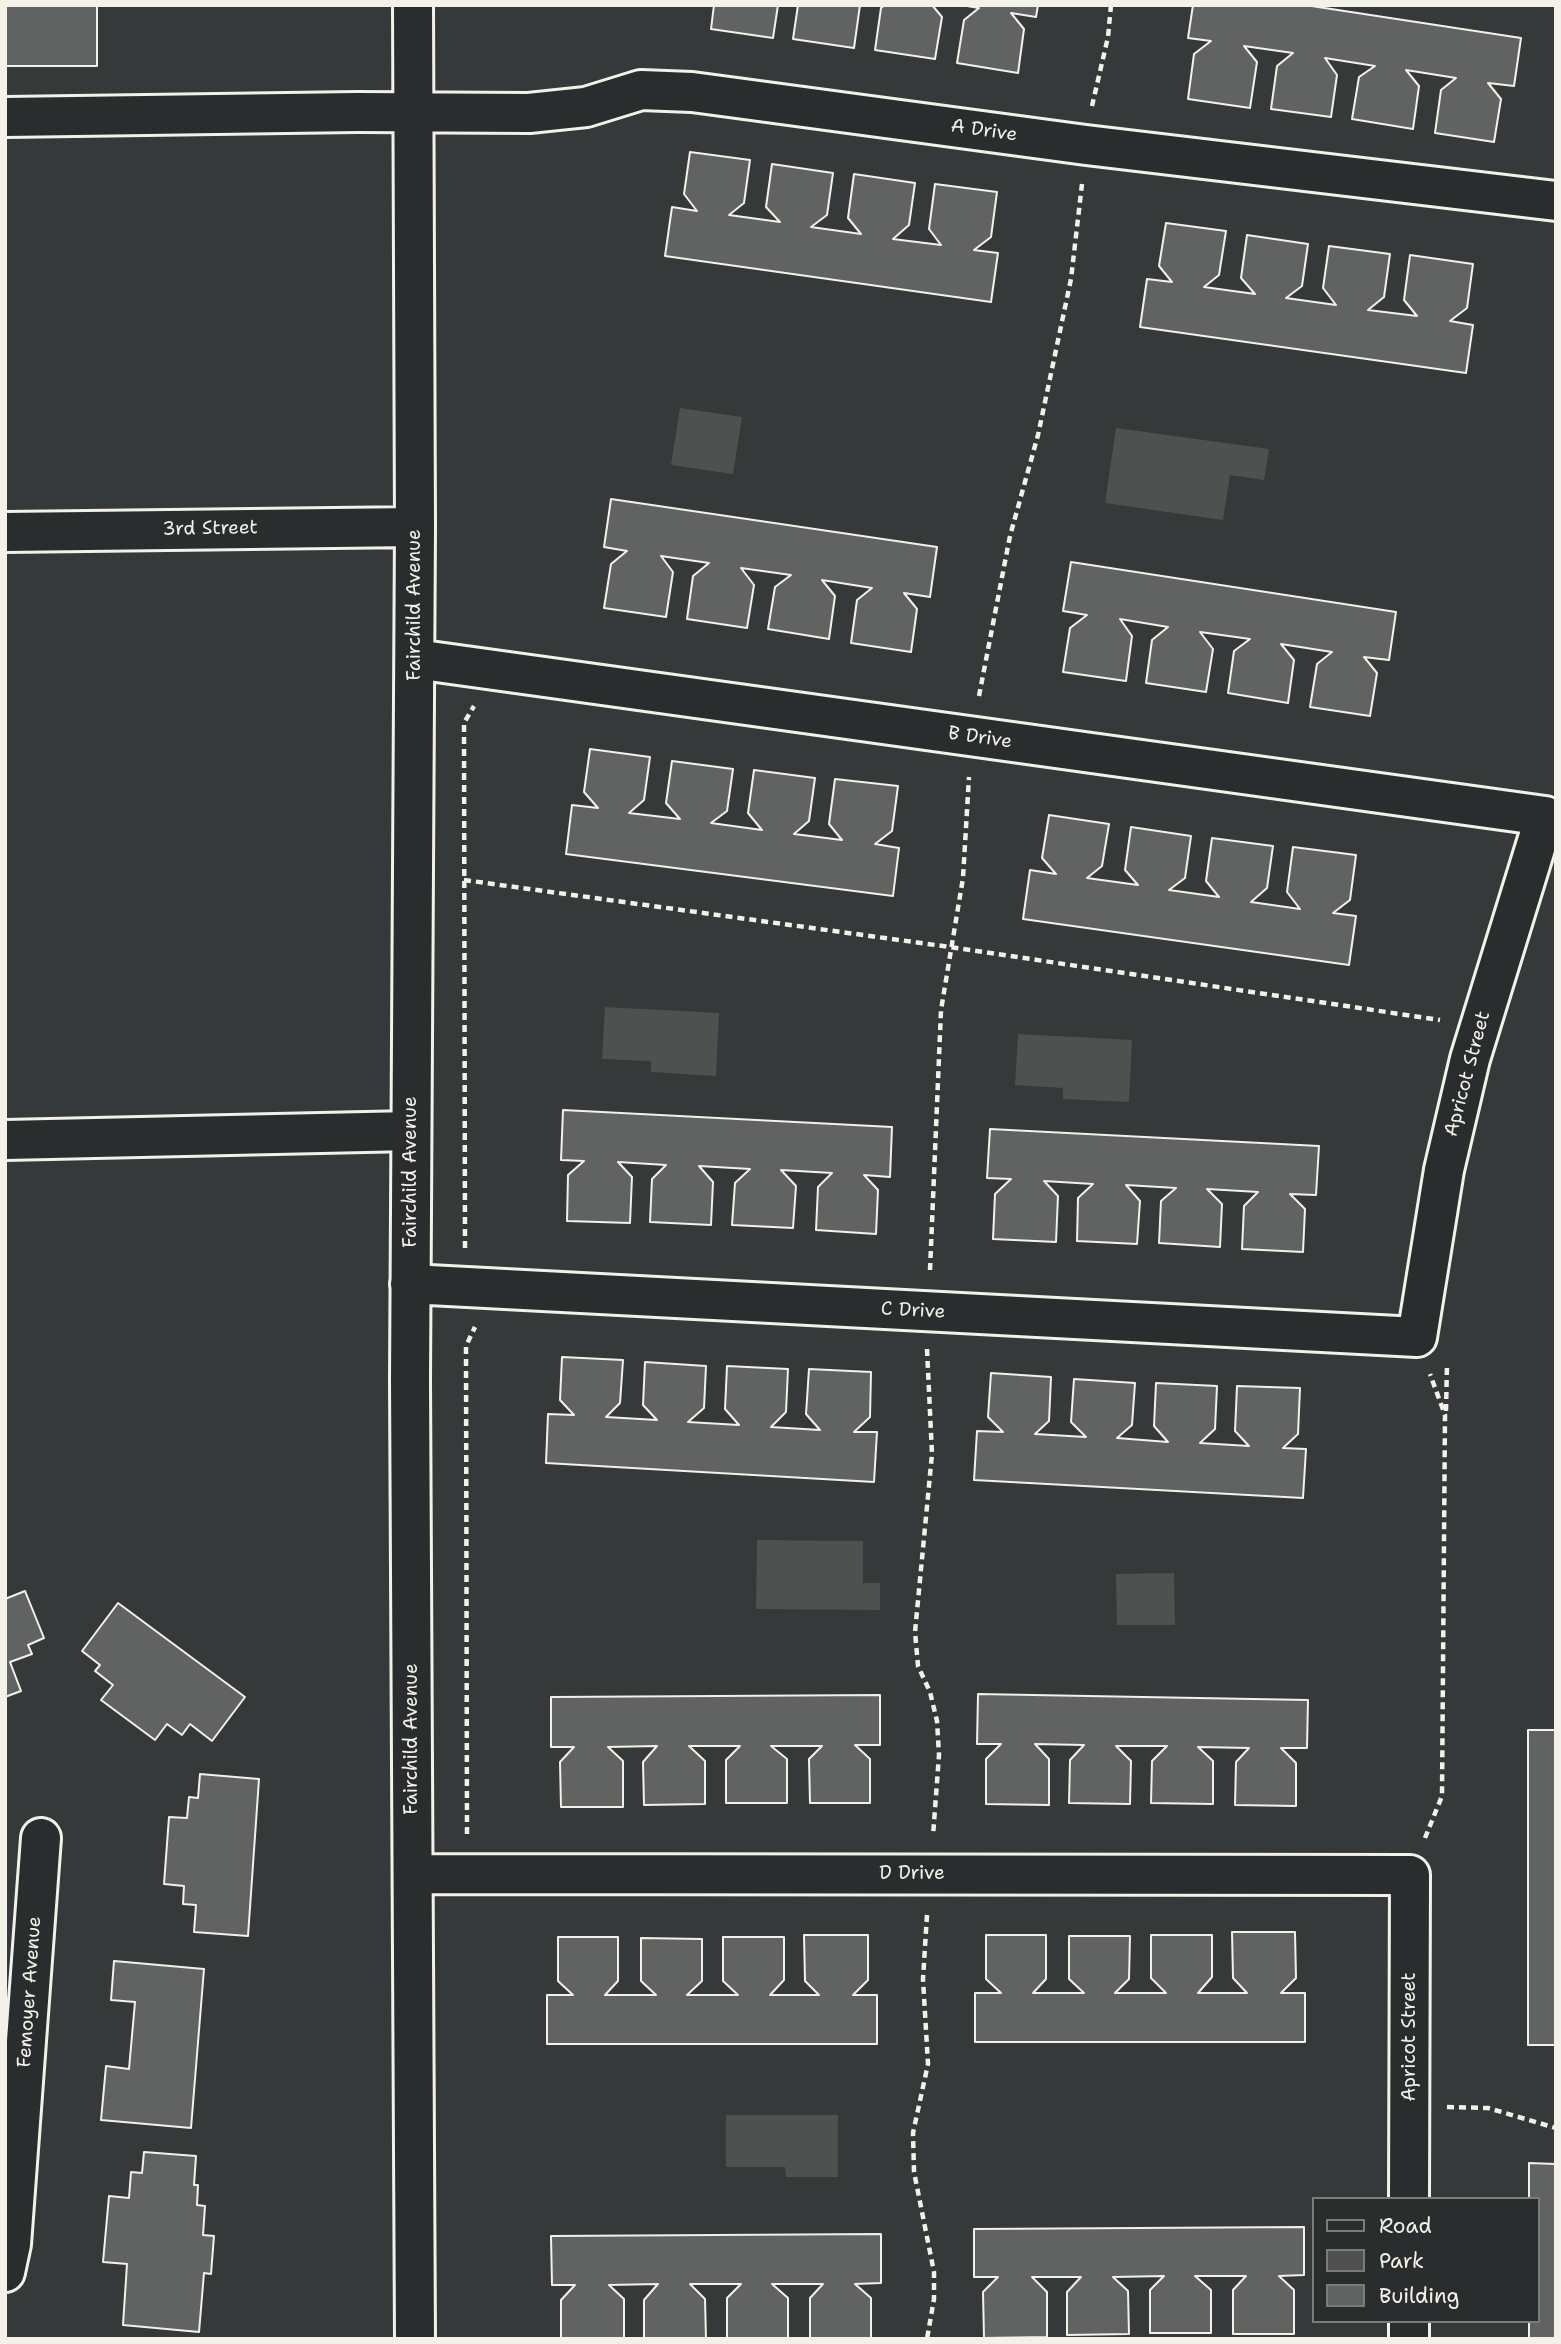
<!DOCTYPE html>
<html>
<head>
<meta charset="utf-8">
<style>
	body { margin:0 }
	#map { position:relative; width:1561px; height:2344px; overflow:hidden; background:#363939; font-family:"Shantell Sans",sans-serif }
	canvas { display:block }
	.frame { position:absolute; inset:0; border:7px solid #f4f1e8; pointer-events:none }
	.legend { position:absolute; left:1312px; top:2197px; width:228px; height:126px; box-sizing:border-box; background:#2a2d2e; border:2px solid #7b7b78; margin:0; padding:9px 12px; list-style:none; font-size:21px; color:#f4f1e8 }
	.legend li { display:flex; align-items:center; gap:14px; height:35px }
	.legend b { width:35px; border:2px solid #7b7b78 }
</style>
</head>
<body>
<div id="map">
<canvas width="1561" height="2344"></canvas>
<div class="frame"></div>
<ul class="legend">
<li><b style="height:9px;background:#2a2d2e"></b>Road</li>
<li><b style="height:19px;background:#4e514f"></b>Park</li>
<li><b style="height:19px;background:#616362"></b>Building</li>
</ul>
</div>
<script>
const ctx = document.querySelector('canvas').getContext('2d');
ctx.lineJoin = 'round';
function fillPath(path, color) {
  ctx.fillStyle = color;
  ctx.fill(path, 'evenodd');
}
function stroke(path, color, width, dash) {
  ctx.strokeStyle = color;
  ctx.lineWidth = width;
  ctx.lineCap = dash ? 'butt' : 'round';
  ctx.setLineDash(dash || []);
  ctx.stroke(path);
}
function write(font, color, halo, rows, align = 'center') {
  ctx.font = font + ' "Shantell Sans",sans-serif';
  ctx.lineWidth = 7;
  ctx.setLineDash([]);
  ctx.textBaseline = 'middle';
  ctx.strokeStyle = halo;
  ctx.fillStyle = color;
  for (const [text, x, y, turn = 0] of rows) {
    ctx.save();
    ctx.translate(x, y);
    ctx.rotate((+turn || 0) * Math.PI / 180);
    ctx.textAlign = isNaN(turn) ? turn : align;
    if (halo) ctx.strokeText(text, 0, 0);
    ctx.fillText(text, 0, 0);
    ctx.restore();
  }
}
const green = new Path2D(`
	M680 408 742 417 733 474 671 465Z
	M1116 428 1269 449 1264 480 1230 475 1223 520 1105 503Z
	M605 1007 719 1013 716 1076 651 1072V1061L602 1059Z
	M1018 1034 1132 1040 1129 1102 1063 1099V1088L1015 1085Z
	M757 1540 863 1541V1583H880V1610L756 1609Z
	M1174 1573 1175 1625H1117L1116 1574Z
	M726 2115H838V2177H786L785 2167H726Z`);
const building = new Path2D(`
	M6 5H97V66H6Z
	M714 5H778L773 38 711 29Z
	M798 5H860L854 48 793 39Z
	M885 5H932L942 17 935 59 875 50 881 8Z
	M961 5H1038L1036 17 1011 13 1024 29 1018 73 957 63 964 20 979 8Z
	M1193 5H1305L1521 38 1514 86 1488 83 1501 99 1494 142 1435 133 1441 90 1456 78 1406 70 1419 86 1413 129 1352 119 1359 77 1375 66 1325 58 1337 75 1331 117 1271 109 1277 66 1293 53 1244 46 1257 62 1250 108 1188 99 1194 54 1211 41 1188 38Z
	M690 152 750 160 744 203 729 215 780 222 766 207 772 164 833 173 827 215 811 227 861 234 848 218 854 174 915 183 909 225 893 239 941 245 929 229 935 184 997 192 991 237 974 250 998 253 991 302 665 256 672 207 697 211 684 194Z
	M1166 223 1226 231 1219 275 1204 287 1255 294 1241 278 1247 235 1308 244 1302 286 1286 298 1336 305 1323 288 1329 246 1390 254 1384 297 1368 310 1417 316 1404 300 1410 255 1473 264 1467 308 1450 321 1473 325 1466 373 1140 327 1147 279 1172 282 1159 266Z
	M611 499 937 547 930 597 904 593 917 609 911 652 851 643 857 600 872 588 822 580 835 596 829 639 768 629 775 587 791 575 741 568 754 585 747 628 687 619 693 576 709 563 661 556 673 572 666 617 604 608 611 564 627 551 604 547Z
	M1071 562 1396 612 1389 660 1364 657 1377 673 1370 716 1310 707 1317 664 1332 652 1281 644 1294 660 1288 703 1228 693 1234 651 1250 639 1200 632 1213 649 1206 692 1146 683 1152 640 1168 627 1120 619 1132 636 1126 681 1063 672 1070 628 1087 615 1063 611Z
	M590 749 650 757 644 800 629 813 680 819 666 803 672 761 733 769 727 811 711 823 762 830 748 813 754 770 815 778 809 821 794 834 842 840 829 824 835 779 898 786 892 831 875 844 899 848 893 896 566 854 572 805 598 808 584 792Z
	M1049 815 1109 824 1102 866 1087 878 1138 885 1125 870 1131 827 1191 836 1185 878 1169 890 1219 897 1206 881 1212 838 1273 846 1267 888 1251 902 1300 909 1287 892 1293 847 1356 855 1350 900 1333 913 1356 916 1349 965 1023 919 1030 870 1056 874 1042 858Z
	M563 1110 892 1127 890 1177 864 1175 878 1190 876 1234 816 1230 818 1187 832 1173 781 1170 796 1186 793 1228 732 1225 735 1183 750 1169 699 1166 713 1182 711 1225 650 1222 652 1179 666 1165 618 1162 632 1177 630 1223 567 1221 568 1175 584 1161 561 1160Z
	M990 1129 1319 1146 1316 1195 1290 1194 1305 1209 1303 1252 1242 1249 1244 1206 1258 1192 1207 1189 1222 1204 1220 1247 1159 1243 1161 1201 1176 1188 1126 1185 1140 1201 1137 1244 1077 1241 1078 1198 1093 1184 1044 1181 1058 1196 1056 1242 993 1239 995 1194 1011 1179 987 1178Z
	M562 1357 623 1360 620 1403 606 1417 657 1420 643 1405 645 1362 706 1366 704 1408 688 1422 739 1425 725 1409 727 1366 788 1369 786 1412 771 1427 820 1430 806 1414 809 1369 871 1372 870 1417 854 1432H877L874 1482 546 1463 548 1414 574 1415 560 1400Z
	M991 1373 1051 1377 1049 1421 1035 1434 1086 1437 1071 1422 1074 1379 1135 1383 1132 1425 1117 1438 1168 1442 1154 1426 1156 1383 1217 1386 1215 1429 1200 1443 1249 1446 1235 1431 1237 1386 1300 1388 1298 1434 1283 1448 1306 1449 1303 1498 974 1480 977 1431 1003 1432 988 1417Z
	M25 1591 44 1638 28 1645 32 1654 10 1662 21 1691 5 1697V1599Z
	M118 1603 245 1697 212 1741 190 1724 182 1735 167 1724 155 1740 101 1700 113 1685 95 1671 100 1665 82 1651Z
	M978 1694 1308 1700 1307 1748H1281L1296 1763V1806L1235 1805 1236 1762 1249 1748 1198 1747 1213 1761V1804L1151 1803 1152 1761 1167 1746H1116L1131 1761 1130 1804 1069 1803 1070 1760 1084 1745 1035 1744 1049 1759V1805L986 1804V1759L1001 1744H977Z
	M880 1695V1745H855L870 1759V1803H810L809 1759 822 1746H771L787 1759V1803H726V1760L740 1746H689L705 1761V1804L644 1805 643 1762 657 1746 608 1747 623 1761V1807H561L560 1762 574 1747H551V1697Z
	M1528 1730H1556V2045H1528Z
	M200 1774 259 1779 248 1936 194 1932 196 1905 183 1904 184 1886 164 1884 169 1817 187 1818 189 1797 198 1798Z
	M1232 1932H1295L1296 1978 1281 1993H1305V2042H975V1993H1001L986 1979V1935H1046V1979L1033 1993H1084L1069 1979V1936H1130L1129 1979 1115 1993H1166L1151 1978V1935H1212V1977L1198 1993H1247L1233 1978Z
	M804 1935H868V1980L853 1995H877V2044H547V1995H573L558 1981V1937H618V1981L605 1995H656L641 1981V1938L702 1939V1981L687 1995H738L723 1981V1937H784V1980L770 1995H819L805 1981Z
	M114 1961 204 1969 191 2128 101 2120 106 2066 129 2069 135 2002 111 2000Z
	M144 2152 196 2156 194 2185H198L197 2205 205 2206 203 2235 214 2236 211 2274 204 2273 199 2332 123 2325 127 2264 103 2262 109 2196 129 2198 131 2172 142 2173Z
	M1529 2163 1556 2164V2339H1529V2321H1538V2199H1529Z
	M1304 2227V2275L1279 2276 1294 2290V2334H1233V2290L1246 2276H1195L1211 2290V2333H1150V2290L1164 2276 1113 2277 1128 2291 1129 2334 1067 2335V2292L1081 2277H1032L1047 2292V2337L984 2338 983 2292 998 2277H974V2229Z
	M881 2234V2283L855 2284 871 2298V2339H810V2298L823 2284H772L788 2298V2339H727V2298L741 2284H690L705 2299 706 2339H644V2300L658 2284 609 2285 624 2299V2339H561V2300L575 2285H552L551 2236Z`);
const path = new Path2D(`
	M1092 106 1108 37 1111 5
	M979 696 1010 536 1038 435 1071 279 1082 184
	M464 880 950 947 1440 1020
	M465 1248 464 723 474 706
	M930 1270 941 1010 963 878 969 777
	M927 1349 932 1454 915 1632 918 1666 930 1692 937 1721 939 1755 933 1836
	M1446 1411 1447 1364
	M467 1834 466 1346 475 1327
	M1425 1838 1442 1796 1445 1415 1430 1374
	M927 1915 923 1979 928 2064 913 2133 914 2172 934 2272V2299L927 2339
	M1447 2107 1488 2108 1556 2128`);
const minor = new Path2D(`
	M413 5 415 527 410 1380 415 2339
	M5 117 357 112 529 113 586 107 641 90 692 92 1086 145 1556 201
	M5 532 415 527
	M5 1140 411 1131
	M410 1284 1417 1337 1444 1170 1470 1059 1545 816 415 659
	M413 1874 1410 1875 1409 2199
	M5 2272 11 2244 41 1838
	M1409 2339V2321`);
const streetNames = [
	["A Drive",984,131,8],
	["3rd Street",210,529,-1],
	["Fairchild Avenue",415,605,-90],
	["B Drive",980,738,8],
	["Apricot Street",1468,1074,-75],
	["Fairchild Avenue",411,1172,-90],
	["C Drive",913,1311,3],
	["Fairchild Avenue",412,1739,-90],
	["D Drive",912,1874],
	["Femoyer Avenue",30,1992,-86],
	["Apricot Street",1410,2037,-90]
];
fillPath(green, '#4e514f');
fillPath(building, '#616362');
stroke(building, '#f4f1e8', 2);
stroke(minor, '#f4f1e8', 44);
stroke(path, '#f4f1e8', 4.5, [7, 5]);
stroke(minor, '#2a2d2e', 38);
write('19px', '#f4f1e8', '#2a2d2e', streetNames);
</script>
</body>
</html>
